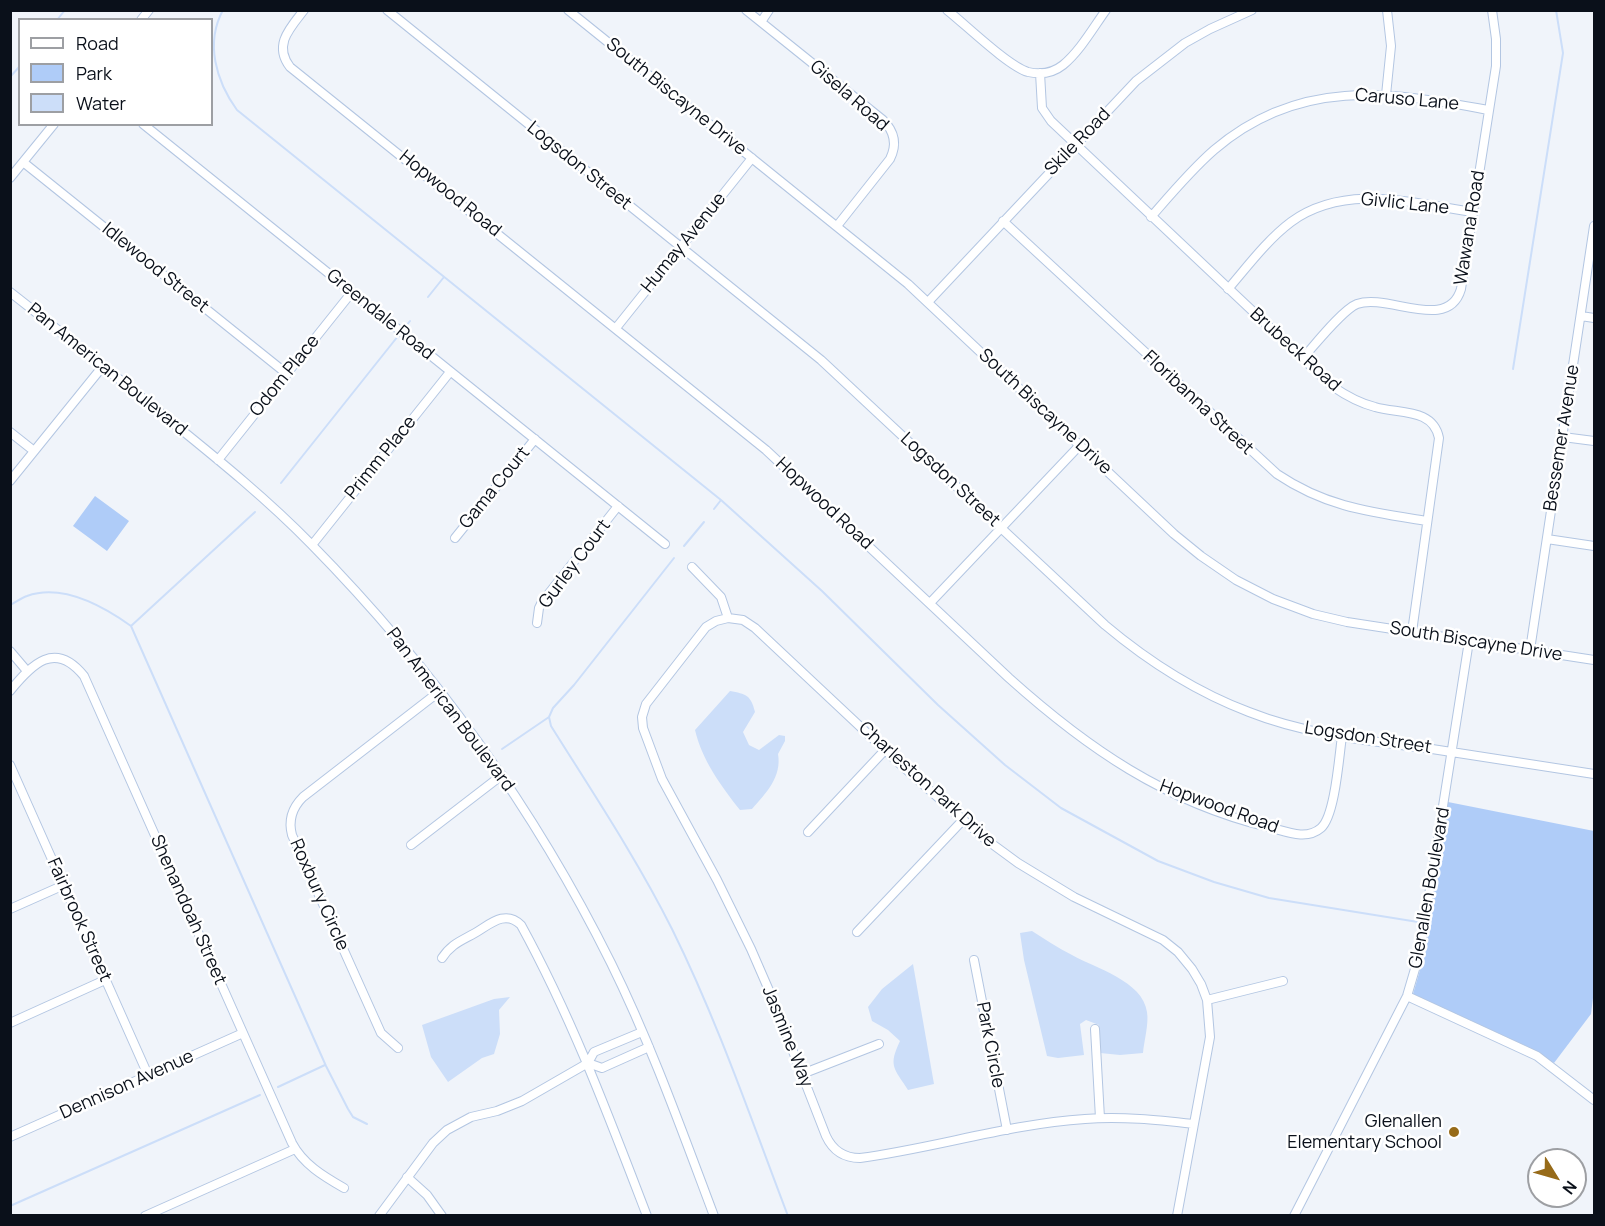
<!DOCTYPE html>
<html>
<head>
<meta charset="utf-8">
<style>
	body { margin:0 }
	#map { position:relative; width:1605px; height:1226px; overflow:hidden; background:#f0f4fa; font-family:Manrope,sans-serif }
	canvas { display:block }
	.frame { position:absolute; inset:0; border:12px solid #0a101a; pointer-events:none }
	.legend { position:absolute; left:18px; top:18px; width:195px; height:108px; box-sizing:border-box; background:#fff; border:2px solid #9d9fa3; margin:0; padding:8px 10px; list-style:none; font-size:18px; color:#0a101a }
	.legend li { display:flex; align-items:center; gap:12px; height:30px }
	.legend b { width:30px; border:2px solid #9d9fa3 }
	.north { position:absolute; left:1527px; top:1148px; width:60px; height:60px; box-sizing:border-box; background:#fff; border:2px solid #9d9fa3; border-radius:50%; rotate:127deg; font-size:16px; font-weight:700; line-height:24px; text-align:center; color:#0a101a }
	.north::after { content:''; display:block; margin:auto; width:21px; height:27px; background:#976b19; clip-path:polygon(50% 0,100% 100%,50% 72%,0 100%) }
</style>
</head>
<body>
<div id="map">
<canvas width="1605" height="1226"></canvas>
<div class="frame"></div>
<ul class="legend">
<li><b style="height:8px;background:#fff"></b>Road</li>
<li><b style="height:16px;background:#afccf8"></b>Park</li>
<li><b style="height:16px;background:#ccdef9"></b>Water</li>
</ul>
<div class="north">N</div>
</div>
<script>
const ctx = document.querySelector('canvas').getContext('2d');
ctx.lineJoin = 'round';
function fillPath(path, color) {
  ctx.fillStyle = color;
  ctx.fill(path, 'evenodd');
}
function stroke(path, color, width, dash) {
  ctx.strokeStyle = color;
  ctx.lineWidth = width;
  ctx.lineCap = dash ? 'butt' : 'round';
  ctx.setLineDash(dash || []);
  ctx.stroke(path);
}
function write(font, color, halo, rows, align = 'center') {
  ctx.font = font + ' Manrope,sans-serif';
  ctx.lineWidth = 5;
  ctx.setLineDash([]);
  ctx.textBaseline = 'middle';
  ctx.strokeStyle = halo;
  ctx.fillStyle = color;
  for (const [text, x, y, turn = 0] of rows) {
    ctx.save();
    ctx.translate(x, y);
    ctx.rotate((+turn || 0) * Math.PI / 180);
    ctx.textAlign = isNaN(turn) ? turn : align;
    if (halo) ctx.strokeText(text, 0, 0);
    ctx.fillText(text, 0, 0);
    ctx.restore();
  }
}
const green = new Path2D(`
	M95 496 129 521 107 551 73 526Z
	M1448 802 1594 831V990L1591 1014 1554 1063 1528 1047 1413 994 1425 953Z`);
const water = new Path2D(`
	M730 691C746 694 751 695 755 712L743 732 749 745 759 750 779 735 785 736V741L778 754C782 777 766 793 752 809L740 810C721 786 702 760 695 730Z
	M1032 931C1045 939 1058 948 1072 955 1095 968 1143 981 1147 1012 1149 1024 1144 1041 1143 1053L1120 1055 1100 1053 1099 1025 1086 1020 1080 1024 1084 1055 1058 1058 1047 1056 1024 960 1020 933Z
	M913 964 934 1084 908 1090C894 1068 888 1066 900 1041L888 1030 872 1021 868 1007 882 989Z
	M510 997 499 1010 500 1034 494 1054 482 1058 448 1082 431 1057 422 1025 494 999Z`);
const stream = new Path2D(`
	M223 10C205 43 216 81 237 110L721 500 822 591 938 705 1005 765 1061 808 1158 861 1214 882 1269 898 1418 922
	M57 20 65 10
	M10 77 20 66
	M428 297 444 277
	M1513 369 1563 53 1556 10
	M281 483 410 321
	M714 509 721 500
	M684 546 704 522
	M674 558 574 685 553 708 549 717 551 726C593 793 637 859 672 929 718 1022 751 1119 788 1216
	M10 605C16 602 21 598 27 596 63 583 103 606 131 626L326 1066 348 1109 353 1117 367 1124
	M131 626 255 512
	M502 749 549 717
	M278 1087 325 1065
	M10 1206 260 1095`);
const minor = new Path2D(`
	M304 10C290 28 273 45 290 67L766 450 1009 678C1087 748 1165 802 1268 827 1285 831 1306 841 1321 828 1335 816 1339 757 1342 736
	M387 10 821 360 1105 625C1149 662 1196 692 1249 712 1307 735 1371 741 1432 749 1486 757 1540 766 1594 774
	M568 10 908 284 1174 534 1201 556 1236 580 1273 599 1313 614 1347 622 1594 660
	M746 10 883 120C895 132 897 145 890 159L837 226
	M947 10C966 25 1008 66 1028 72 1041 75 1053 73 1063 65 1080 51 1093 28 1106 10
	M141 20 149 10
	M761 22 769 10
	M1040 73 1042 108 1051 121 1332 386C1345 395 1359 403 1375 407 1399 414 1433 408 1439 438L1412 632
	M1386 95 1391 46 1387 10
	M143 124 665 544
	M23 162 287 374
	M10 178 54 124
	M1151 217C1171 194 1191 170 1214 150 1298 78 1388 91 1488 110
	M1003 221 1277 474C1326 507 1370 512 1427 521
	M1228 289C1247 267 1267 240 1291 222 1345 183 1412 203 1473 212
	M10 292C65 335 119 379 173 423 220 461 268 500 311 544 432 667 534 808 611 963 651 1044 682 1131 714 1216
	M928 302 1136 81 1185 43 1210 29 1252 10
	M1581 316 1594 318
	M616 328 752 158
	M1302 359C1314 346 1342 310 1357 304 1388 293 1448 333 1461 289L1496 66V39L1492 10
	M10 432 34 451
	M1563 437 1594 441
	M218 460 352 292
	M10 481 103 366
	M455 538 535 439
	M1547 539 1594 546
	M312 545 450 372
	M692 567 721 597 728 618 743 620 755 628 900 764 984 838 1018 863 1074 897 1163 940 1178 952 1192 969 1201 984 1207 1000 1210 1037 1177 1216
	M930 603 1080 445
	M728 618 716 621 706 627 646 704 642 717 643 728 662 779 717 880 751 949 771 995 826 1136C833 1151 844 1158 860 1158 935 1148 1009 1124 1085 1119 1121 1116 1158 1120 1194 1124
	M537 623 539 608 542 602 618 506
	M1530 650 1594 226
	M10 651 27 671
	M10 691C32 664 55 640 84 676L292 1143C303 1164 323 1176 344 1188
	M10 765 148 1075
	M808 832 885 750
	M411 845 502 775
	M10 909 64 885
	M857 932 962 821
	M442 958C451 944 461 941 475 933 489 925 505 909 521 925 572 1018 609 1117 647 1216
	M974 960 1007 1130
	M1407 996 1537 1056 1594 1100
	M1207 1000 1283 981
	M10 1023 105 980
	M1095 1029 1100 1118
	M398 1048 381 1033 292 835C288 820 292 808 303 797L440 691
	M588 1063 602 1068 649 1047
	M802 1074 879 1044
	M10 1137 243 1033
	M407 1177 427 1195 442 1216
	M145 1216 295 1149
	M379 1216 433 1143 447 1130 471 1117 497 1111 522 1101 588 1063 594 1052 642 1032
	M1294 1216 1407 996 1420 952 1469 641`);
const markers = [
	[1454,1132,6,"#976b19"]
];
const streetNames = [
	["Gisela Road",849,96,41],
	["South Biscayne Drive",676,97,39],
	["Caruso Lane",1407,100,5],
	["Skile Road",1078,142,-46],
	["Logsdon Street",579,166,39],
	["Hopwood Road",450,194,39],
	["Givlic Lane",1405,204,6],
	["Wawana Road",1470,228,-81],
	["Humay Avenue",684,243,-51],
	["Idlewood Street",155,268,39],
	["Greendale Road",380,315,39],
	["Brubeck Road",1295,350,42],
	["Pan American Boulevard",107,370,39],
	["Odom Place",285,376,-51],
	["Floribanna Street",1198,403,43],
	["South Biscayne Drive",1045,412,43],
	["Bessemer Avenue",1562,438,-81],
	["Primm Place",381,458,-51],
	["Logsdon Street",950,480,43],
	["Gama Court",495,488,-51],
	["Hopwood Road",824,504,43],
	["Gurley Court",575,564,-53],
	["South Biscayne Drive",1476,642,9],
	["Pan American Boulevard",450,710,53],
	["Logsdon Street",1368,738,9],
	["Charleston Park Drive",927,785,42],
	["Hopwood Road",1219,807,20],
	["Glenallen Boulevard",1430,888,-80],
	["Roxbury Circle",319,895,66],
	["Shenandoah Street",188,910,66],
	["Fairbrook Street",79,920,66],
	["Jasmine Way",787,1037,68],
	["Park Circle",990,1045,79],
	["Dennison Avenue",127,1085,-24]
];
const poiNames = [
	["Glenallen",1442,1122],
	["Elementary School",1442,1143]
];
fillPath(green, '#afccf8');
fillPath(water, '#ccdef9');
stroke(stream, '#ccdef9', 2);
stroke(minor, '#b3c6e2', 10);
stroke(minor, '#fff', 8);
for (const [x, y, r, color] of markers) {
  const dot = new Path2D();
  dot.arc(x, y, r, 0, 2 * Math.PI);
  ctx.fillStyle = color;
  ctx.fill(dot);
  stroke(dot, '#fff', 2);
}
write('18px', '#0a101a', '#fff', streetNames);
write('18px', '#0a101a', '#fff', poiNames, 'right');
</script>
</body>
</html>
